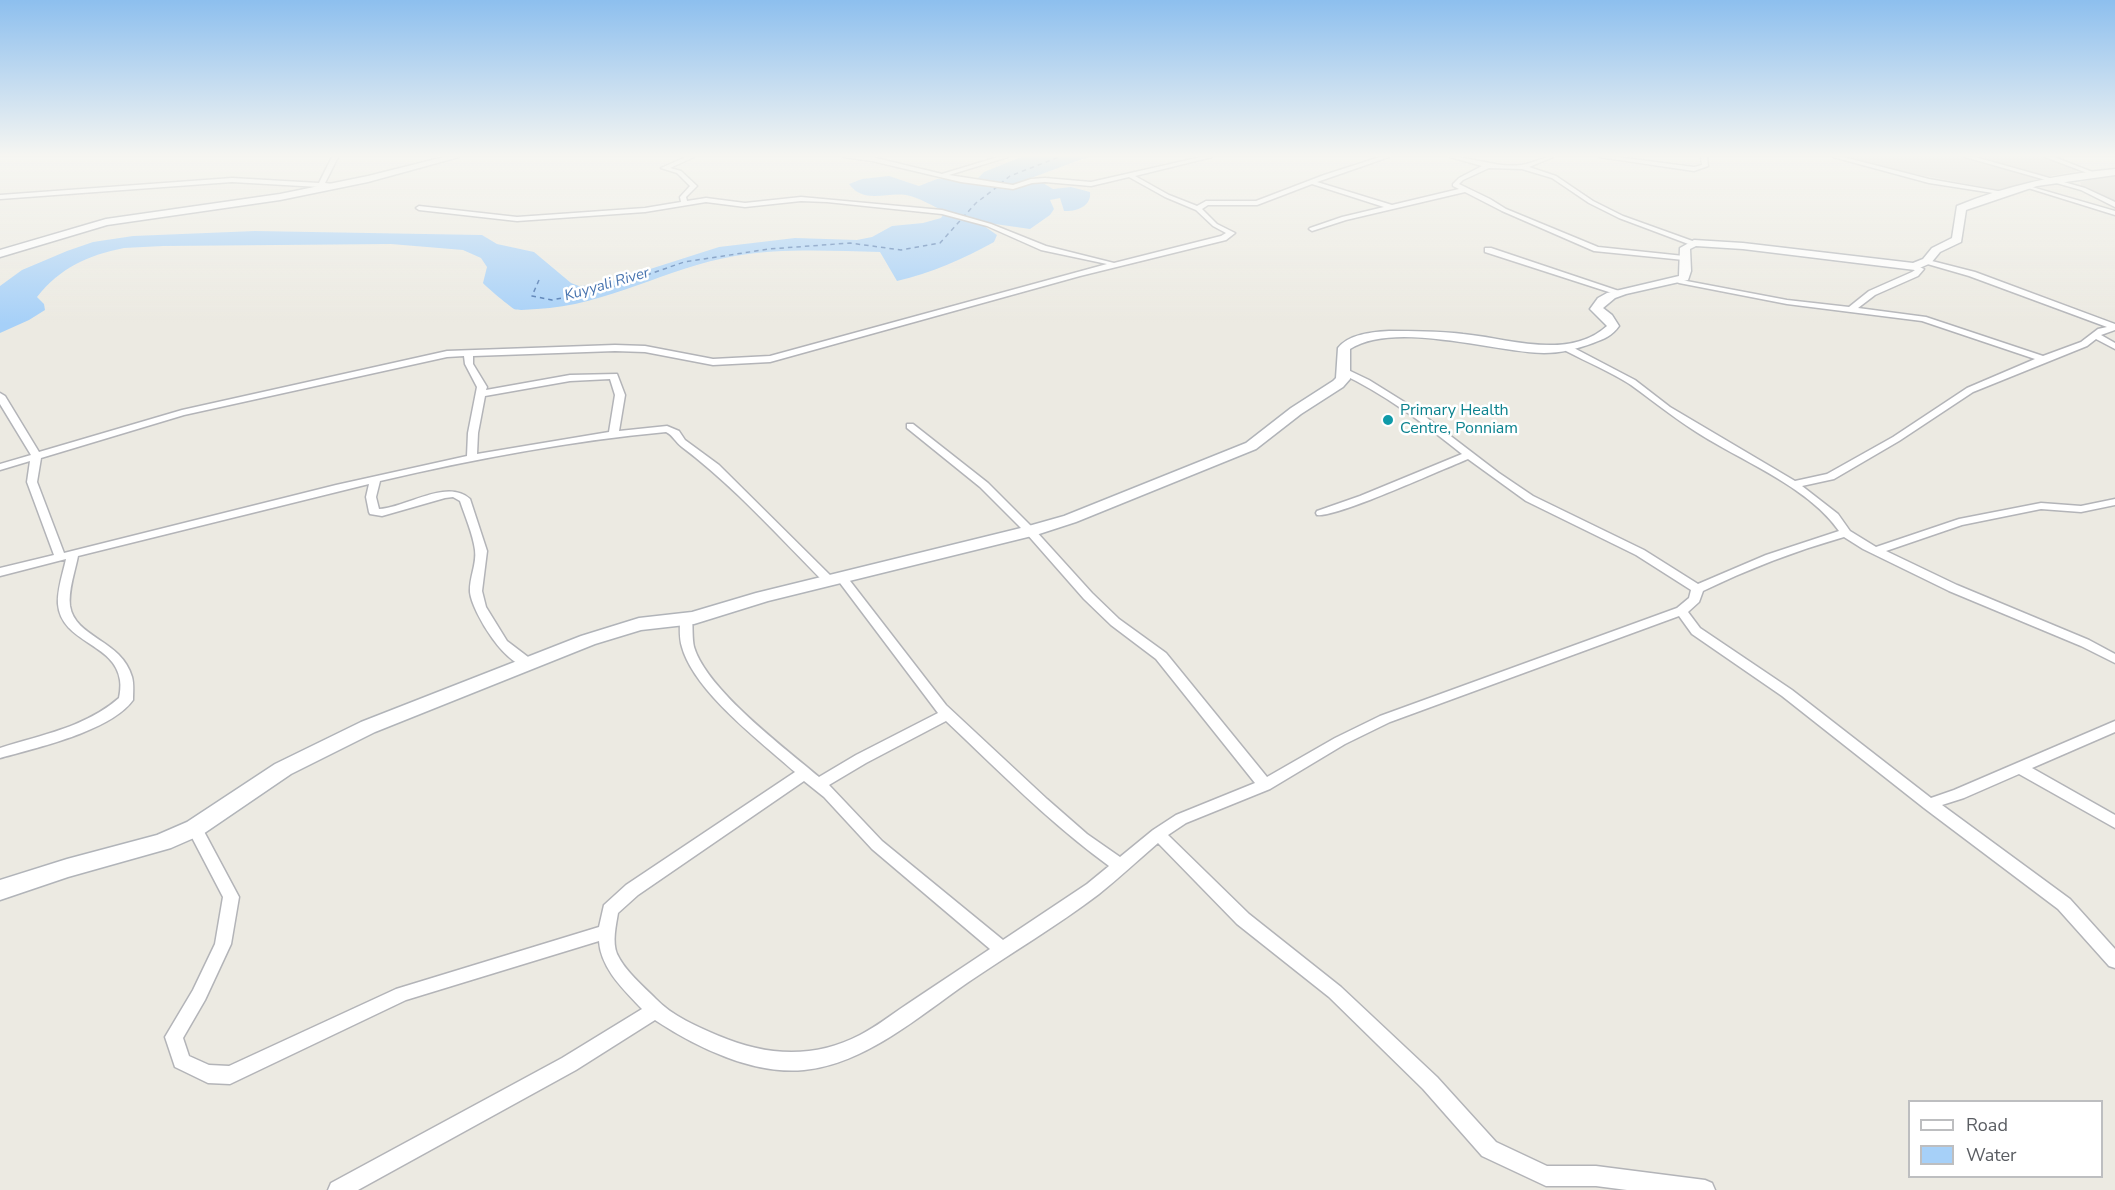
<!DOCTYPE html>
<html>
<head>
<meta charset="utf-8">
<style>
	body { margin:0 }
	#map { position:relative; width:2115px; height:1190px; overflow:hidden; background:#eceae2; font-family:"Nunito Sans",sans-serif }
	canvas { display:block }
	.legend { position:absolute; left:1908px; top:1100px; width:195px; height:78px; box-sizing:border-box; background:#fff; border:2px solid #bdbec0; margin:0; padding:8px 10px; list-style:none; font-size:18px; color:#5a5d62 }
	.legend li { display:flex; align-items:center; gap:12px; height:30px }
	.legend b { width:30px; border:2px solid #bdbec0 }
</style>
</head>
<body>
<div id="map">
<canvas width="2115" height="1190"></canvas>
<ul class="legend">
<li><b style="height:8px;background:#fff"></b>Road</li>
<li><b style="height:16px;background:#a6d0f8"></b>Water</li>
</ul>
</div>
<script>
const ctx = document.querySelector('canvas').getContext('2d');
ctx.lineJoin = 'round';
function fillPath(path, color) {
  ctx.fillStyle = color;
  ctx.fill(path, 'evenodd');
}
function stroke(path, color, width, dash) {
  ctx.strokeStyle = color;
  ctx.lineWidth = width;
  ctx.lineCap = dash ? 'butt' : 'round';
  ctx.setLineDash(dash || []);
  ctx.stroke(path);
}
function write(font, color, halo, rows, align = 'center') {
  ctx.font = font + ' "Nunito Sans",sans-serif';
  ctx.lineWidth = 5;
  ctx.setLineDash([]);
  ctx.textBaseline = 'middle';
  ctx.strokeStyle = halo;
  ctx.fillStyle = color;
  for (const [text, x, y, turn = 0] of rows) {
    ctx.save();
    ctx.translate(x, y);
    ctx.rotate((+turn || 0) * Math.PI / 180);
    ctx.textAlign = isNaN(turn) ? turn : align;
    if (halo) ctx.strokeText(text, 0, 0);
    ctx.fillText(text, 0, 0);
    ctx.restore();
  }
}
const industrial = new Path2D(`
	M1840 157H2043L2079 171 2045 177 1999 190 1888 169Z
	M2115 175V209L2076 188 2081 185 2080 182Z`);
const water = new Path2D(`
	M1021 157H1088L1012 185 975 181 984 172Z
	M889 176 919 186 937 179H950L1014 188 1032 183H1043L1053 189 1071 187 1090 192C1092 206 1076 212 1064 211L1060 198 1050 200 1054 209 1050 215 1030 229 988 223 984 226 997 235 994 242C963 259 931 273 897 281L880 252C832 251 783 248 735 256 668 267 606 306 537 309 530 309 520 311 514 309 512 308 486 287 483 283L487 267 481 258 463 250 391 244 163 246 124 248C88 255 60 268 37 297L44 304 45 310 29 320 0 333V286L22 270 67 251 93 242 133 236 255 231 482 235 497 244 534 252 571 283 579 286 600 285 719 247 795 238 857 240 872 237 892 226 923 223 941 218 945 212C933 206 920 198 906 195 886 192 863 204 849 184L862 179Z`);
const ferry = new Path2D(`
	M1000 184 1010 176 1059 157
	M539 280 532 296 552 300 607 289 684 262 769 249 850 243 901 250 940 243 976 203 997 187`);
const street = new Path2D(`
	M332 157H338L325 183 339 185 340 186 337 188 232 182 0 199V195L232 178 319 183Z
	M686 157H694L670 168 681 171 697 186 686 197 687 201 706 198 745 203 801 197 942 210 991 224 1046 246 1114 263 1221 236 1226 233 1213 226 1196 210 1165 197 1129 177 1091 186 1045 182 1032 183 1013 189 961 182 872 161 843 157H872L942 174 998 157H1008L949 175 1013 185 1031 179 1045 178 1091 182 1201 157H1212L1135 176 1169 195 1197 206 1206 201H1256L1324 175 1380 157H1389L1317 182 1392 205 1459 189 1453 186V184L1459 178 1482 166 1450 157C1474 157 1496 168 1521 165 1532 164 1541 157 1553 157L1529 167 1556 176 1593 201 1623 216 1698 243 1691 245 1619 218 1589 203 1552 178 1522 169 1489 168 1463 180 1459 184 1490 199 1506 209 1598 247 1684 256 1688 258 1684 260 1594 251 1502 211 1465 192 1346 220 1312 231 1309 229 1310 228 1342 217 1384 207 1312 184 1257 205H1208L1202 209 1217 224 1235 233 1226 240 1080 276 770 362 713 365 645 352 615 351 473 356V364L487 387 486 390 570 375 617 374 625 395 619 431 667 426 679 431 685 440 719 465 836 581 834 584H826C779 537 735 487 682 447 675 442 674 436 666 432 569 441 474 459 380 481L376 497 379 509C406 508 447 478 470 499L487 551 482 591 486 607 507 641 532 660 533 663 532 666C508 672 472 612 470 592 469 578 477 564 475 550 473 534 465 516 460 501L453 497 445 498 382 516 370 514 369 512 366 497 369 484 78 556C75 572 68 590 70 606 75 638 122 640 132 677 134 684 133 693 133 700 111 731 36 748 0 758V748C41 735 86 727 119 698 120 693 121 686 120 680 115 643 61 643 58 604 57 590 63 573 66 559L0 576V568L54 555 27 482 30 461 0 470V464L31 455 0 404V393L5 396 39 452 182 410 447 351 615 345 645 346 713 359 770 356 1107 264 1041 250 987 226 942 214 827 202 801 201 745 207 706 202 645 212 517 221 419 210 416 208 419 206 517 217 645 208 681 202 680 197 690 186 677 173 661 168ZM464 356 465 364 477 387 468 433 467 456 336 485 64 553 37 482 41 458 184 415 447 357ZM610 379 615 395 609 432 477 454 478 433 485 396 570 381Z
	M1599 157H1617L1694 167 1702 165 1701 157H1707L1708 166 1694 171Z
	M1833 157H1843L1929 179 2009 193 2006 195 1929 183Z
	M1965 157H1975L2085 188 2115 202V207L2081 190Z
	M2045 157H2054L2095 173 2090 174Z
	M2025 185 2115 211V215L2025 187Z
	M1485 248H1491L1622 292 1615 294 1485 252Z
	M1924 259 1975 272 2115 324V330L2101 335 2115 343V349L2096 339 2087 346 1973 392 1899 441 1834 479 1802 486 1838 514 1850 531 1876 547 1959 519 2041 503 2081 506 2115 499V505L2081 512 2041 509 1962 525 1886 551 1957 585 2089 640 2115 654V663L2081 646 1949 591 1863 549 1844 537C1795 551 1748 569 1703 591L1699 602 1688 612 1700 628 1792 690 1931 798 1954 790 2115 721V732L2032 768 2115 815V828L2019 774 1964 798 1942 805 2070 899 2115 949V968L2109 966 2058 909 1924 808 1782 696 1692 634 1679 616 1390 722 1345 744 1270 789 1186 823 1168 835 1249 914 1341 987 1437 1077 1496 1142 1547 1166H1596L1705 1180 1712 1183 1715 1190H1627L1596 1186H1546L1482 1156 1423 1089 1329 997 1237 924 1158 843C1138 860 1119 878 1099 894 1057 926 1011 953 967 983 918 1017 865 1064 804 1070 753 1075 696 1047 655 1020L576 1070 358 1190H328L331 1183 562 1058 642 1009C624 990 601 969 599 941L406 1000 230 1084 208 1083 175 1067 165 1037 193 990 215 944 223 897 187 828 190 824 195 822 200 824 239 897 231 944 205 1000 183 1038 189 1056 209 1065 229 1066 396 989 599 927 604 905 626 885 795 772C761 742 694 691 682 647 679 638 680 628 680 619L682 616H690L692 619C693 628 692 638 694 647 707 690 785 748 819 777L856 755 938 713 837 579 843 575 847 577 946 705 1047 799 1087 834 1120 857 1153 830 1176 815 1255 783 1156 659 1111 625 1084 599 1026 533 980 487 907 428V424H913L988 483 1034 529 1092 593 1119 619 1166 653 1267 777 1335 738 1380 716 1677 608 1689 598 1691 590 1636 555 1526 501 1468 459C1443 469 1336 518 1317 515L1316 513 1317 511 1360 496 1462 454C1423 423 1385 394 1340 373V369H1346L1369 380 1414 408 1499 473 1533 496 1644 550 1698 584 1766 555 1839 531C1810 489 1749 464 1706 438 1679 422 1656 403 1631 385 1611 372 1587 362 1566 351V347H1572L1635 380 1670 407 1795 481 1827 474 1893 437 1967 388 2035 359 1922 321 1787 304 1679 283 1675 281 1676 279 1787 300 1849 307 1869 291 1912 272 1915 270 1911 267 1915 265 1924 269 1918 276 1875 295 1858 308 1926 317 2043 356 2081 342 2098 329 2107 327 1969 276 1924 263ZM946 721C999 771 1050 823 1109 866L1087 884 1003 940 882 841 829 785 866 763ZM804 781 824 797 872 849 990 949C962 968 934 986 906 1005 891 1015 876 1027 860 1035 814 1059 766 1056 719 1036 698 1027 672 1016 656 999 643 986 625 971 617 954 612 942 616 925 618 913L638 895Z`);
const secondary = new Path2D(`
	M444 157H459L368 182 280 200 107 225 0 257V250L106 219 280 194 368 176Z
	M2115 169V175L2037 186 1966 210 1961 242 1940 252 1931 263 1915 270 1743 249 1696 246 1690 249 1691 271 1688 280 1626 294 1615 298 1603 308 1612 315 1619 326C1612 336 1604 339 1593 343 1577 349 1561 353 1544 353 1494 352 1394 320 1350 349V379L1343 387 1301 414 1256 449 1076 522 1036 535 768 601 694 624 641 630 595 644 375 732 291 774 203 834 171 848 68 877 0 900V880L67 859 157 835 187 822 275 764 361 722 581 636 639 618 692 612 756 593 1025 527 1064 516 1246 443 1291 408 1333 381 1336 378 1338 348C1349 334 1372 332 1389 331 1414 331 1439 331 1463 334 1508 338 1568 361 1607 326L1590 309 1598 298 1607 293 1679 276 1680 248 1694 240 1743 243 1913 263 1923 259 1932 248 1952 238 1957 206C2008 185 2060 174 2115 169Z`);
const markers = [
	[1388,420,6,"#0f9aa8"]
];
const farWaternames = [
	["Kuyyali River",607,285,-16]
];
const cultureNames = [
	["Primary Health",1400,411],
	["Centre, Ponniam",1400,429]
];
fillPath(industrial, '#dbd9d4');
fillPath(water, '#a6d0f8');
stroke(ferry, '#4975b0', 1.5, [4.5, 4]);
stroke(street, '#b3b4b8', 3);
stroke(secondary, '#b1b4b9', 3);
fillPath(street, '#fff');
fillPath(secondary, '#fff');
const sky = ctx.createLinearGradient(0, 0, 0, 324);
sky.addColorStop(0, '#8dbfee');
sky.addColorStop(0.48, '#f6f6f2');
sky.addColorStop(1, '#f6f6f200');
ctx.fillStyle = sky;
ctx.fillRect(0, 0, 2115, 324);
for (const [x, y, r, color] of markers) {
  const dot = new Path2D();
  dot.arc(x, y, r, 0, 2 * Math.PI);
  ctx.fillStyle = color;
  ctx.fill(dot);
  stroke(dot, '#fff', 2);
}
write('italic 15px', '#4975b0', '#fff', farWaternames);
write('16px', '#0d838f', '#fff', cultureNames, 'left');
</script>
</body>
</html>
